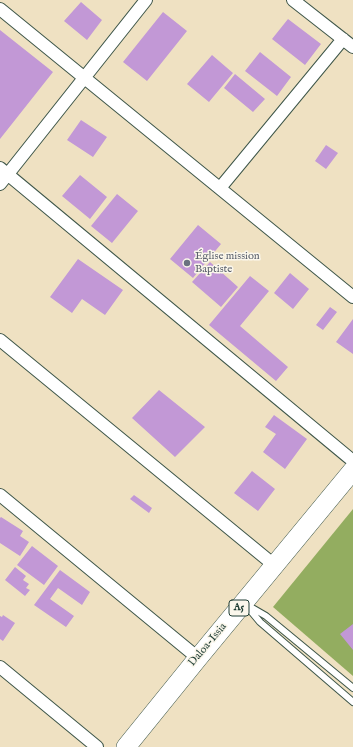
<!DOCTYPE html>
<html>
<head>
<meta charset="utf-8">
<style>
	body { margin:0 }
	canvas { display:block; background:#efe1c2 }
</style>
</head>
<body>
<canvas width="353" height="747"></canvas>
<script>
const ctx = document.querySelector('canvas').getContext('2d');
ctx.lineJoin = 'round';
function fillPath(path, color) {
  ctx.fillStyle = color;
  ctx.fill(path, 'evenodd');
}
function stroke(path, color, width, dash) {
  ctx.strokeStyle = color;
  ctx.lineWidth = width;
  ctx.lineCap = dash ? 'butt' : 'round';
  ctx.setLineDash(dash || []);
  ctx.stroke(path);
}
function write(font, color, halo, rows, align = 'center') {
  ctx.font = font + ' "IM FELL English",serif';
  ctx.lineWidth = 3;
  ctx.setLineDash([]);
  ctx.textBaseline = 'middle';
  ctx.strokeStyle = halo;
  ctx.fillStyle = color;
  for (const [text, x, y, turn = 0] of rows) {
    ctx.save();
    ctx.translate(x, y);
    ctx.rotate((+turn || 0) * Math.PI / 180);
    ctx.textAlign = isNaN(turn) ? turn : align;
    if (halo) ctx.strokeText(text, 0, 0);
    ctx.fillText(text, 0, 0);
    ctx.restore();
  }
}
const forest = new Path2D(`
	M353 509V676L273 607Z`);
const building = new Path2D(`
	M81 2 102 20 87 40 64 21Z
	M163 12 187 31 147 81 123 62Z
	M288 19 321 44 305 65 272 39Z
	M0 30 53 72 0 139Z
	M260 52 291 77 277 96 245 71Z
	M212 55 233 73 209 102 187 84Z
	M235 74 265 99 253 112 224 88Z
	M81 120 107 137 93 157 67 140Z
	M326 145 338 153 326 169 315 161Z
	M80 175 107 197 90 219 62 196Z
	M117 194 138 211 112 243 91 226Z
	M198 225 221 244 193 278 170 259Z
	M78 259 123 290 105 315 82 299 72 313 50 297Z
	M210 262 238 287 221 307 192 282Z
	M290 273 309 289 293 309 274 293Z
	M250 276 269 291 240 326 288 367 276 381 209 325Z
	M330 307 337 312 323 330 316 325Z
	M353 319V354L336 342Z
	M159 390 205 427 175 457 132 418Z
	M274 415 307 439 285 469 263 452 276 434 265 427Z
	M252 471 275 489 258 511 234 493Z
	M134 495 152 508 149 513 130 499Z
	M1 517 23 531 20 536 29 542 20 556 0 543V518Z
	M32 546 58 566 44 585 17 565Z
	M15 567 26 576 23 580 29 584 26 588 30 590 25 596 5 580Z
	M60 570 90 592 82 605 58 588 50 599 74 616 66 627 34 605Z
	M3 615 15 623 3 641 0 639V616L2 617Z
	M353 624V650L340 634Z`);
const lane = new Path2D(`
	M245 604 260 622 353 702
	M247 605 266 616 353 688`);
const street = new Path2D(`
	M293 0 353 47
	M0 9 353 297
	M0 168 353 461
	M0 184 146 0
	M220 188 343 39
	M0 340 274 565
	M0 495 198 658
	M0 667 97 747`);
const primary = new Path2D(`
	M126 747 198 658 353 470`);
const markers = [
	[187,263,4,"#6b7280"]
];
const shields = [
	[239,608,20]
];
const shieldNames = [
	["A5",239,608]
];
const worshipNames = [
	["Église mission",195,257],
	["Baptiste",195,270]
];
const streetNames = [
	["Daloa-Issia",208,645,-50]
];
fillPath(forest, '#93ad60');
fillPath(building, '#c298d6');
stroke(lane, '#3e5649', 8);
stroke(street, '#3e5649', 14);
stroke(primary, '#3e5649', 20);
stroke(lane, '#fff', 6);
stroke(street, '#fff', 12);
stroke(primary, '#fff', 19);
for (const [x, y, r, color] of markers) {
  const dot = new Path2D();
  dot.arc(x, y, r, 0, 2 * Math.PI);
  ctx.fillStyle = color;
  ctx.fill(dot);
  stroke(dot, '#fbf7ec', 1.5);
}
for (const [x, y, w] of shields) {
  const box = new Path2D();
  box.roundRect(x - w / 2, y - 8, w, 16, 3);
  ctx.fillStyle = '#fbf7ec';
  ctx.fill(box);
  stroke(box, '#1f3d34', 1);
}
write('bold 10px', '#1f3d34', null, shieldNames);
write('11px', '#5b616d', '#fbf7ec', worshipNames, 'left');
write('11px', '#1f3d34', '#fbf7ec', streetNames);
</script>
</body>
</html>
